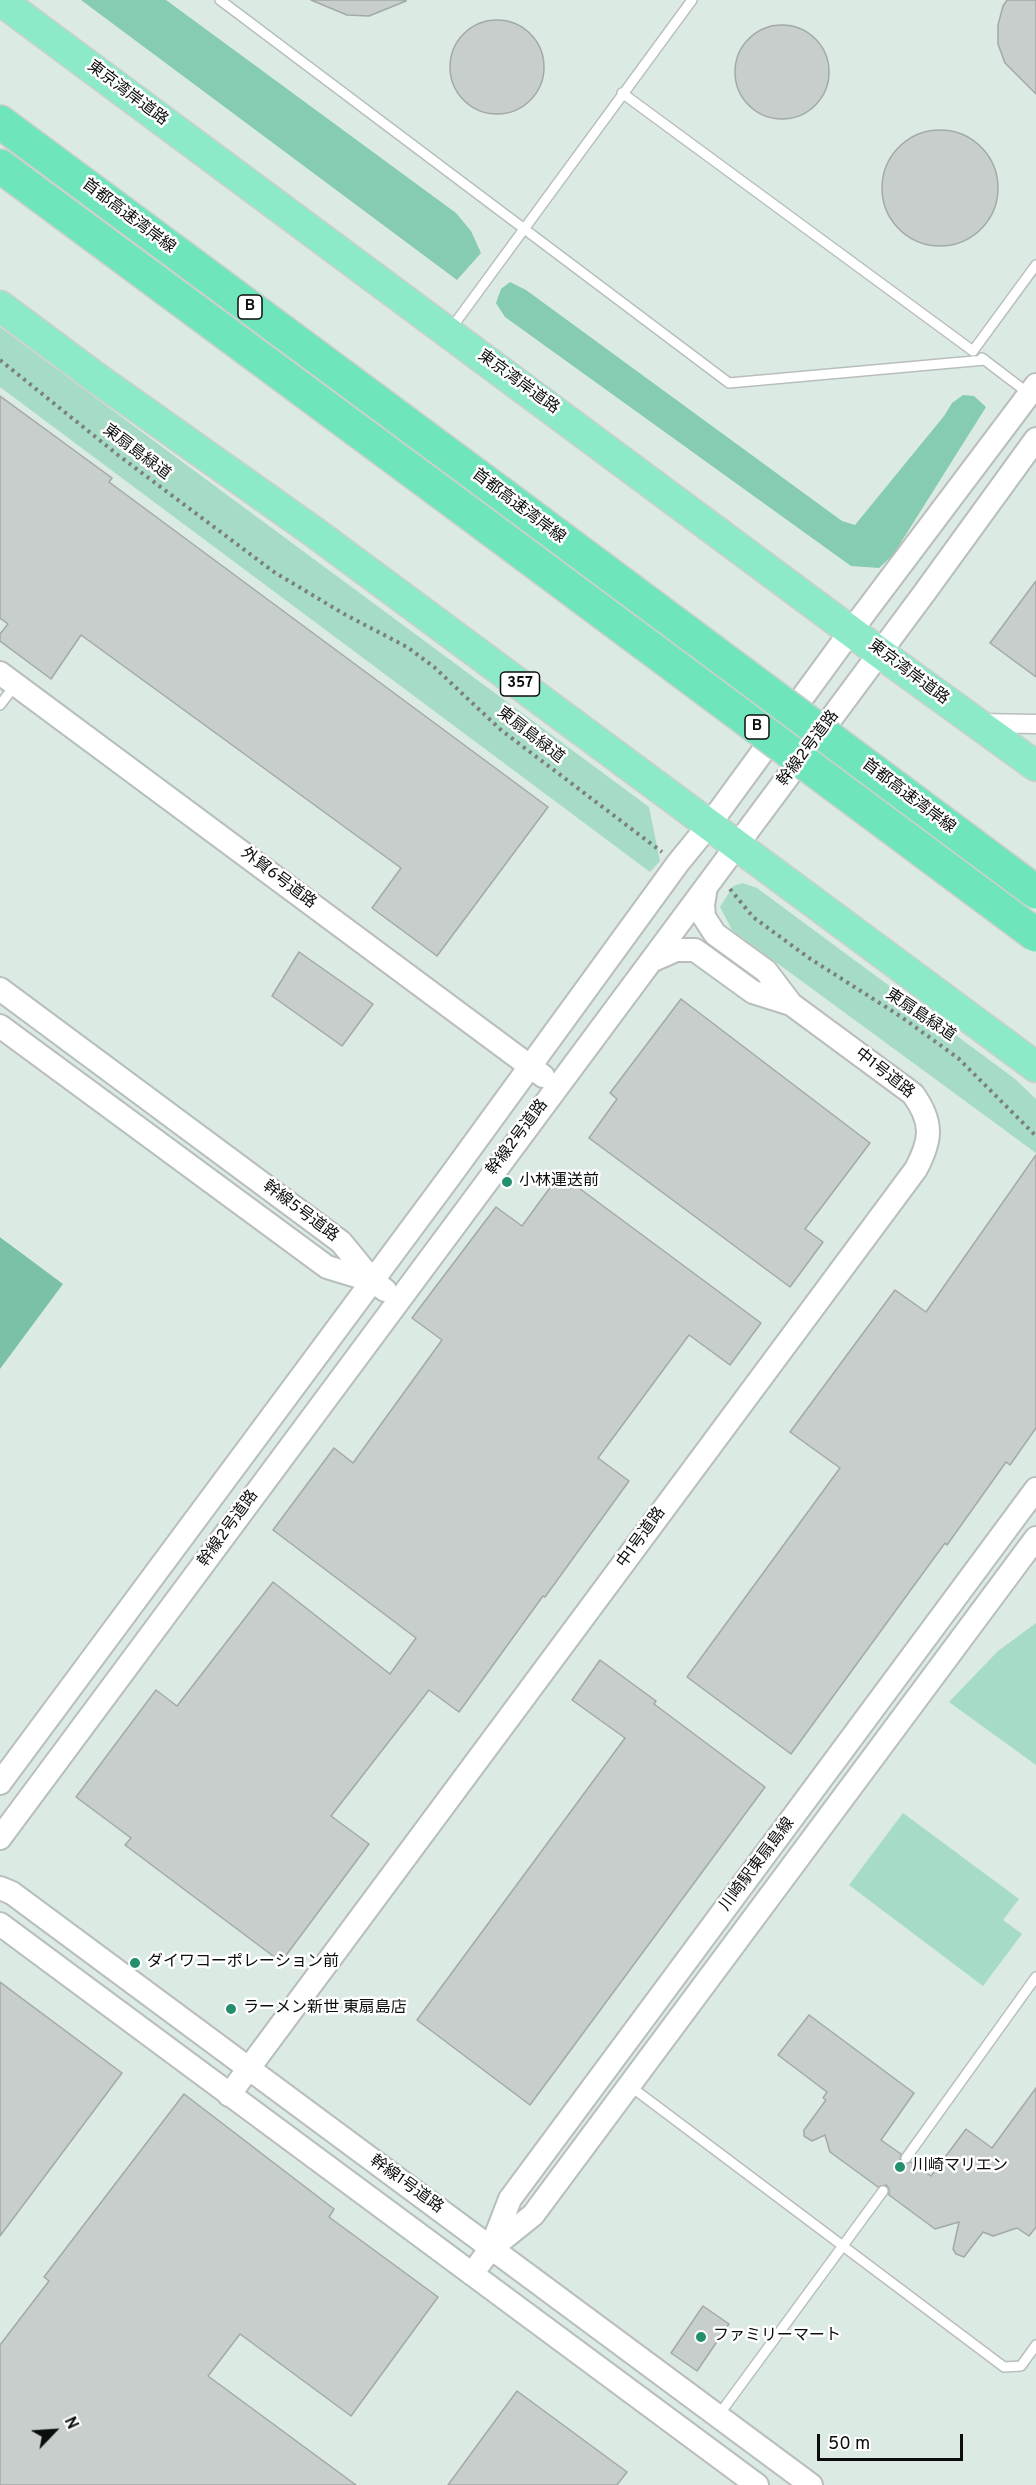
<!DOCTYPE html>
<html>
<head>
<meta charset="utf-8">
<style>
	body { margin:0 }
	#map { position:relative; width:1036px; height:2485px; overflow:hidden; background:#eef5f2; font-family:Overpass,sans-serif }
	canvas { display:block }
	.north { position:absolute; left:24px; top:2401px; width:60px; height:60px; -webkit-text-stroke:4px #fff; paint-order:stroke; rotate:65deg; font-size:16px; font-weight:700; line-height:24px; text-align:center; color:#0c0e0d }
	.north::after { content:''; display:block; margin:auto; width:21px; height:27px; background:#0c0e0d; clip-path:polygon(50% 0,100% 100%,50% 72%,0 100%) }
	.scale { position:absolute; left:817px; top:2434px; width:146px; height:27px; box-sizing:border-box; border:3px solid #0c0e0d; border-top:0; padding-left:8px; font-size:18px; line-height:21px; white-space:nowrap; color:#0c0e0d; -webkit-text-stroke:4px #fff; paint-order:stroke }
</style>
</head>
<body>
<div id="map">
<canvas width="1036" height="2485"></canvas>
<div class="north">N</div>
<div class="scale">50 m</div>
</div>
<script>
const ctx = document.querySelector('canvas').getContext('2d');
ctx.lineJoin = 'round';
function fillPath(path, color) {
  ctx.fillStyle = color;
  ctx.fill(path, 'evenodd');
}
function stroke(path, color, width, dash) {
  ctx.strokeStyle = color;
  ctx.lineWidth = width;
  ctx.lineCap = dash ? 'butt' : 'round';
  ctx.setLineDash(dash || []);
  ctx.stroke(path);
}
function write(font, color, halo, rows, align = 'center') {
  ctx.font = font + ' Overpass,"Noto Sans JP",sans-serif';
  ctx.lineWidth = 5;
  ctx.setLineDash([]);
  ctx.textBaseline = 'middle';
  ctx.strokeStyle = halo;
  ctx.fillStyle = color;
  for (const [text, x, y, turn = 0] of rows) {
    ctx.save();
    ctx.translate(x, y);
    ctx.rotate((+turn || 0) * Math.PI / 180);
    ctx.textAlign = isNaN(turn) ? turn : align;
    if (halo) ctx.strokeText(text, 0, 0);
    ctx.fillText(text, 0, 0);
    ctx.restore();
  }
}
const built = new Path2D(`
	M0 0H1036V2485H0V1369L63 1284 0 1236Z`);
const green = new Path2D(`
	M0 327 649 807 660 861 650 872 0 387Z
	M743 883 757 888 1015 1079 1036 1099V1153L732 930 720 907 733 886Z
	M1036 1623V1765L949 1702 998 1651Z
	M903 1813 1019 1899 1003 1920 1022 1934 983 1986 849 1885Z`);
const forest = new Path2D(`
	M81 0H166L456 213 471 231 481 253 457 280Z
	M510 282 526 290 842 521 855 525 944 416 952 403 963 395 974 396 986 407 893 555 879 568 851 566 505 317 496 303 501 289Z`);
const water = new Path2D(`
	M0 1237 63 1284 0 1369Z`);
const building = new Path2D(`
	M311 0H406V1L369 16 347 15Z
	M1007 0H1036V94L1005 63 998 44V25L1003 6Z
	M450 67a47 47 0 1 1 94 0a47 47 0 1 1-94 0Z
	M735 72a47 47 0 1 1 94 0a47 47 0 1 1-94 0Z
	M882 188a58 58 0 1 1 116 0a58 58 0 1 1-116 0Z
	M0 396 112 478 109 482 548 807 437 956 372 908 401 868 81 635 51 679 0 641V634L8 624 0 618Z
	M1036 581V677L990 643Z
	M299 952 373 1004 342 1046 272 996Z
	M681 999 870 1143 805 1229 823 1242 790 1287 589 1138 617 1099 610 1093Z
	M1036 1155V1428L1010 1465 1006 1462 947 1545 945 1543 791 1754 687 1677 840 1468 790 1432 895 1290 926 1312Z
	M560 1174 761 1323 730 1365 689 1335 598 1458 629 1481 545 1597 543 1596 459 1712 429 1690 331 1816 369 1844 281 1962 125 1845 131 1838 76 1797 156 1690 177 1706 273 1582 390 1674 416 1638 273 1530 334 1448 353 1463 442 1340 412 1318 496 1207 522 1226Z
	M600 1660 656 1701 654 1704 765 1787 530 2105 417 2020 625 1738 572 1700Z
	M0 1982 122 2073 0 2236Z
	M809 2015 914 2093 881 2140 901 2154 900 2160 903 2164 911 2162 931 2176 966 2129 992 2148 1036 2088V2227L1029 2236 1017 2228 993 2236 983 2232 964 2257 956 2254 953 2249 959 2222 935 2229 889 2195V2189L886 2185 878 2187 830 2152 825 2135 812 2141 804 2136V2130L826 2100 823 2098 827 2092 778 2055Z
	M184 2094 334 2209 329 2217 438 2297 351 2416 240 2334 208 2376 356 2485H0V2345L49 2281 44 2277Z
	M703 2306 729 2324 697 2371 671 2353Z
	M517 2391 627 2472 617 2485H448Z`);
const path = new Path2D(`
	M0 360 118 455 274 572 344 614 407 647 434 667 501 730 662 852
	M730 889 753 917 809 958 900 1016 958 1058 1036 1136`);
const service = new Path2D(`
	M220 0 729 383 985 360
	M622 93 973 351 1036 265
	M450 330 692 0
	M982 358 1028 393
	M0 705 16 684
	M630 2086 1004 2367 1021 2366 1036 2345
	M906 2158 1036 1977
	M718 2416 883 2191`);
const minor = new Path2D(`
	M977 723 1036 724`);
const tertiary = new Path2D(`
	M0 673 543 1076
	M651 961 676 950H695L753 992 791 1004
	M0 989 341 1242 373 1281 385 1290
	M0 1026 327 1267 373 1281
	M0 1783 451 1175 678 863 709 825 851 631 1036 385
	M0 1838 925 592 1036 439
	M0 1888 12 1893 811 2485
	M0 1924 757 2485
	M229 2095 916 1169C932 1139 933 1122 913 1094L791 1004 766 971 715 934 704 917 703 905 706 887
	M493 2247 533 2215 1036 1538
	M472 2274 491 2248 510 2199 1036 1489`);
const trunk = new Path2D(`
	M0 0 880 653 1036 766
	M0 306 98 379 314 532 1036 1067`);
const motorway = new Path2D(`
	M0 122 499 492
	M0 166 477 519`);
const motorwayBridge = new Path2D(`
	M499 492 1036 892
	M477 519 1036 935`);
const markers = [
	[507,1182,6,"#238f6e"],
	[135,1963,6,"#238f6e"],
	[231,2009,6,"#238f6e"],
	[900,2167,6,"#238f6e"],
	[701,2337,6,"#238f6e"]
];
const shields = [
	[250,307,24],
	[520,684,39],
	[757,727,24]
];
const shieldNames = [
	["B",250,307],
	["357",520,684],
	["B",757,727]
];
const streetNames = [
	["東京湾岸道路",127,94,37],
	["首都高速湾岸線",128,217,37],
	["東京湾岸道路",518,383,36],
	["東扇島緑道",136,453,37],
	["首都高速湾岸線",518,507,37],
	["東京湾岸道路",908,673,37],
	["東扇島緑道",530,736,38],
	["幹線2号道路",809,749,-53],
	["首都高速湾岸線",908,797,37],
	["外貿6号道路",278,879,37],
	["東扇島緑道",920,1016,34],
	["中1号道路",884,1074,38],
	["幹線2号道路",518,1138,-53],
	["幹線5号道路",300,1212,37],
	["幹線2号道路",229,1529,-54],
	["中1号道路",642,1538,-54],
	["川崎駅東扇島線",758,1865,-53],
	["幹線1号道路",406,2185,36]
];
const poiNames = [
	["小林運送前",519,1182],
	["ダイワコーポレーション前",147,1963],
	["ラーメン新世 東扇島店",243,2009],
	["川崎マリエン",912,2167],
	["ファミリーマート",713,2337]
];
fillPath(built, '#dceae4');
fillPath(green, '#a6dbc5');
fillPath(forest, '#86ccb0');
fillPath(water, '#7bc1a5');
fillPath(building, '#c8cecb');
stroke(building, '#a3a9a7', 1.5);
stroke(service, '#b8bebc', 12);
stroke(minor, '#b8bebc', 21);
stroke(tertiary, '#b8bebc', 26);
stroke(trunk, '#cecfcf', 33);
stroke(motorway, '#cecfcf', 36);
stroke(path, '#7b7f7d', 4, [3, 4.5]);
stroke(service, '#fff', 9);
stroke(minor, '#fff', 18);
stroke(tertiary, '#fff', 22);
stroke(trunk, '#8ceac8', 30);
stroke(motorway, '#6fe5bb', 33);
stroke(motorwayBridge, '#cecfcf', 36, []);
stroke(motorwayBridge, '#6fe5bb', 33);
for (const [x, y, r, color] of markers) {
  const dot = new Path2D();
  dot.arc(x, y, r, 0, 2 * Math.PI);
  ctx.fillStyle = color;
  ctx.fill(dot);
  stroke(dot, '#fff', 2);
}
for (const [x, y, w] of shields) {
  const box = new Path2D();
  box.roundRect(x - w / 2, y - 12, w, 24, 4.5);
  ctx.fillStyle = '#fff';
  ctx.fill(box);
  stroke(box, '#0c0e0d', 1.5);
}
write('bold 15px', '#0c0e0d', null, shieldNames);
write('16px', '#0c0e0d', '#fff', streetNames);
write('16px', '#0c0e0d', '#fff', poiNames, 'left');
</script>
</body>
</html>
